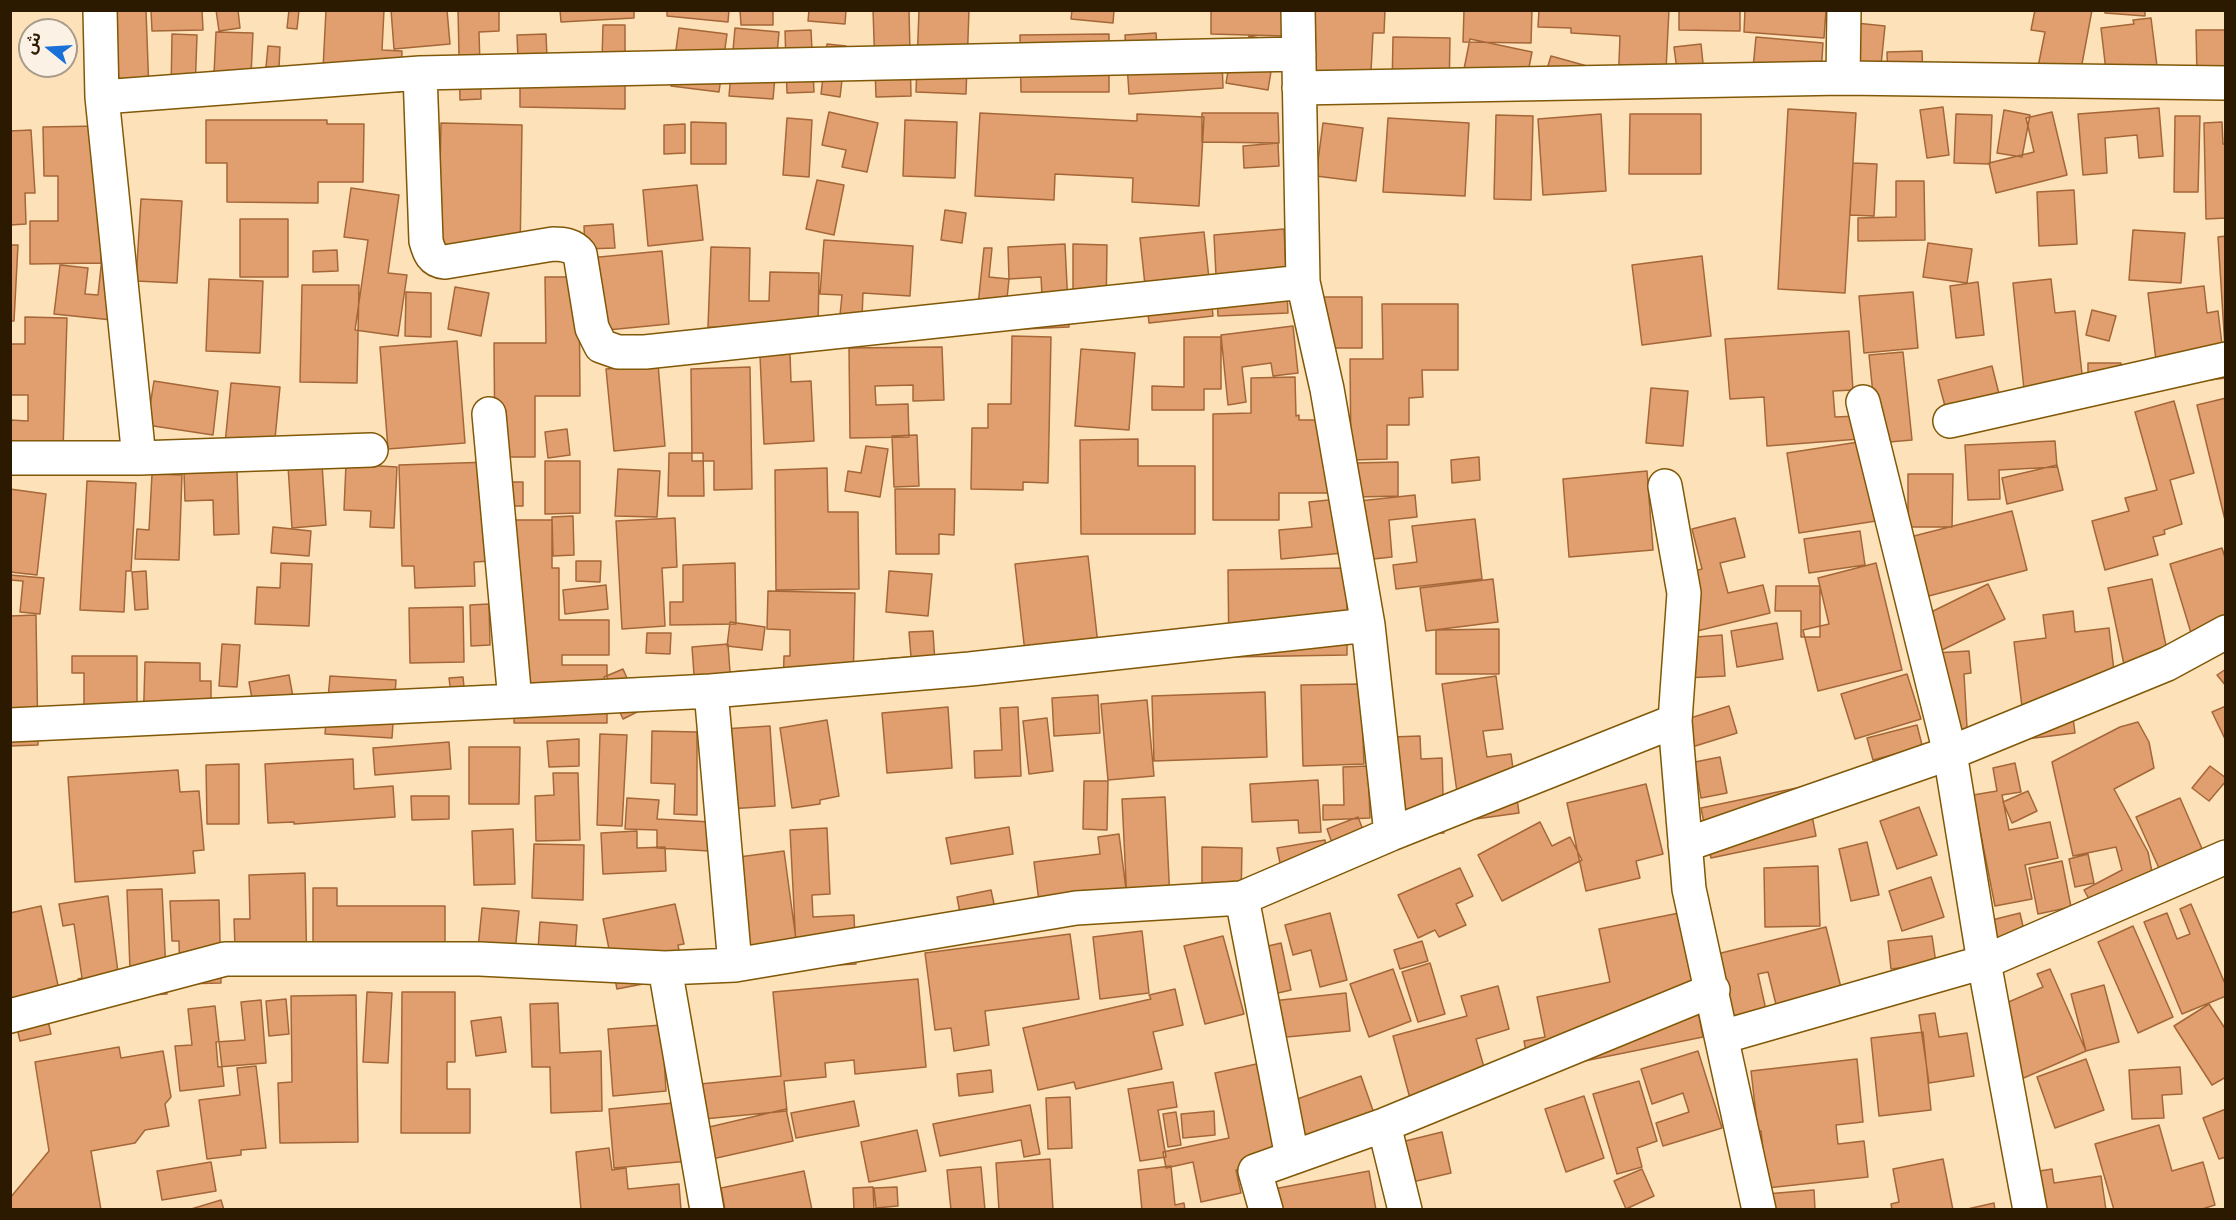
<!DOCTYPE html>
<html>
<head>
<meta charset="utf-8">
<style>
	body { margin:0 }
	#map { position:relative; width:2236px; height:1220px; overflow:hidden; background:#fde1b9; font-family:Arial,"Noto Sans Arabic",sans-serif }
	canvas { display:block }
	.frame { position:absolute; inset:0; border:12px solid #2b1a00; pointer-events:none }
	.north { position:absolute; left:18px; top:18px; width:60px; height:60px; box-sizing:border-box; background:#fbf1e4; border:2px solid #a89b89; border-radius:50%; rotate:288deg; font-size:16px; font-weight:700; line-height:24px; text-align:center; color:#2b1a00 }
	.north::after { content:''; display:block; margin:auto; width:21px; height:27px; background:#1a70d9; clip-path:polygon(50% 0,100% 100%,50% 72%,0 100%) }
</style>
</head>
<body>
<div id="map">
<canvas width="2236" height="1220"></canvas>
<div class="frame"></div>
<div class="north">ش</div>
</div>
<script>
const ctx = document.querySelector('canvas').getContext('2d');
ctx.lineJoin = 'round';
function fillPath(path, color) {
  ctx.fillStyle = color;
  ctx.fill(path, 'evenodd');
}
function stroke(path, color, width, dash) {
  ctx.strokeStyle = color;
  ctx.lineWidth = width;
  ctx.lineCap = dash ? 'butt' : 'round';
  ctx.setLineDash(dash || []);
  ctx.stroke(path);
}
const building = new Path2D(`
	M114 10H146L149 92 117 94Z
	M151 10H202L203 30 152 31Z
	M216 10H238L240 28 219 31Z
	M289 10H299L297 29 287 28Z
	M326 10H384L382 50 402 51 400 92 322 89Z
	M391 10H447L450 44 394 49Z
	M458 10H499V31L479 32 481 99 460 100Z
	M560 10H634V18L561 22Z
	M667 10H729L728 22 667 16Z
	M740 10H773V25H741Z
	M809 10H846L845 24 808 21Z
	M873 10H909L911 96 876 97Z
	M919 10H969L966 94 916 92Z
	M1072 10H1114L1113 23 1071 19Z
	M1211 10H1286V36L1211 34Z
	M1311 10H1385L1384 33H1373L1370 90 1307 87Z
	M1464 10H1532L1531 43 1463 42Z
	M1539 10H1669L1665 90 1618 88 1620 36 1571 33V28L1538 27Z
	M1679 10H1740V31L1679 30Z
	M1745 10H1826L1824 38 1744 32Z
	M2035 10H2092L2079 80 2037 72 2045 32 2031 30Z
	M2105 10H2145V16L2105 13Z
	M2151 18 2159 82 2108 88 2101 28 2134 24 2133 20Z
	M1856 23 1885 26 1879 85 1850 81Z
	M603 25H625V109L520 107V59L602 60Z
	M679 28 727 34 719 92 671 86Z
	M735 28 779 32 773 99 729 96Z
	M811 30 814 92 787 93 785 31Z
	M2196 30H2226V74L2197 75Z
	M216 32 253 33 251 75 214 74Z
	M1156 33 1158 62 1222 58 1223 88 1129 94 1125 35Z
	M172 34 197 35 195 92H171Z
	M546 34 547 58 518 59 517 35Z
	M1109 34V92H1021L1020 35Z
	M1249 36 1276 41 1268 90 1226 83 1230 59 1244 62Z
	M1393 37 1450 38 1449 94 1392 90Z
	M1756 37 1823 43 1820 90 1752 79Z
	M1470 39 1532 52 1524 92 1462 79Z
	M827 44 846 46 840 97 821 94Z
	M1701 44 1705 83 1679 86 1674 47Z
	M268 46 280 47 279 68 266 67Z
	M1922 51 1923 81 1888 82 1887 52Z
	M1551 56 1587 66 1580 90 1544 79Z
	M1943 107 1949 155 1927 158 1920 110Z
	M2159 108 2163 156 2139 158 2137 135 2105 138 2107 173 2083 175 2078 114Z
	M1788 109 1856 113 1845 293 1778 289Z
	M2004 110 2030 115 2022 157 1997 153Z
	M829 112 878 123 867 172 842 167 846 150 822 145Z
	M2052 112 2067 175 1996 193 1989 163 2034 152 2026 118Z
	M980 113 1137 121V114L1204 117 1199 206 1132 202 1133 178 1055 174 1054 200 975 196Z
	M1202 113H1278L1279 143 1202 142Z
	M1601 114 1606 191 1543 195 1538 119Z
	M1630 114H1701V174H1629Z
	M1956 114 1992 115 1990 164 1954 163Z
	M1496 115 1533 116 1531 200 1494 199Z
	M2175 116H2200L2198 192H2174Z
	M787 118 812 120 809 177 783 175Z
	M1388 118 1469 123 1465 196 1383 192Z
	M206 120H327V124H364L363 182H318V203L227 202V163H206Z
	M905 120 957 122 955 178 903 176Z
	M691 122 726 123V164H691Z
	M2222 122 2223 144H2226V218L2206 219 2204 123Z
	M441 123 522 125 520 255 438 254Z
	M1323 123 1363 128 1356 181 1316 176Z
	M685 124V153L664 154V125Z
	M100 126 101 263 30 264V221H58V176H44L43 127Z
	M31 130 35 193H25L26 224 10 225V131Z
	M1278 143 1279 166 1244 168 1243 146Z
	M1853 163 1877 164 1874 216 1850 215Z
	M817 180 844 185 834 235 806 229Z
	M1896 181H1924L1925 240 1858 241V218L1896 217Z
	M697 185 703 240 648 246 643 190Z
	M351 188 399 195 388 273 407 275 398 336 355 330 368 240 344 237Z
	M2074 190 2077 244 2039 246 2037 192Z
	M141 199 182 201 177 283 136 281Z
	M945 210 966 213 962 243 941 240Z
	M240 219H288V277H240Z
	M613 224 615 248 585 249 584 226Z
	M1284 229 1288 313 1218 316 1214 235Z
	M2133 230 2185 233 2181 283 2129 280Z
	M1204 232 1213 316 1149 323 1140 238Z
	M2226 236V364L2218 237Z
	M824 240 913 246 910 296 863 293 862 317 840 315 842 295 820 294Z
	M1928 243 1972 249 1967 283 1923 277Z
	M1065 244 1069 327 1023 329 1021 297 1042 296 1041 277 1009 279 1008 247Z
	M1073 244 1107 245 1106 315 1073 314Z
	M10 245H18L14 321H10Z
	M711 247 750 248 749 301H769L770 272 819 273 818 329 708 327Z
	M103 248 112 320 54 314 60 265 88 268 85 294 98 295Z
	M984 248H992L989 277 1009 279 1005 318 977 315Z
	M337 250 338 271 313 272V251Z
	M662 251 669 324 597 331 589 258Z
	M1702 256 1711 336 1642 345 1632 265Z
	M545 277H579L580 396H535V457H495L494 343H546Z
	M209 279 263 281 260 353 206 351Z
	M2051 279 2055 313 2075 311 2084 392 2025 399 2013 283Z
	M1978 282 1984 335 1956 338 1950 286Z
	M302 285H359L357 383 300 382Z
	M2204 286 2207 313 2218 311 2226 378 2159 386 2148 293Z
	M455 287 489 293 481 336 448 329Z
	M406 292 431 293V337L405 336Z
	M1913 292 1918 348 1864 353 1859 296Z
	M1322 297H1362V348H1321Z
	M1382 304H1458V370H1422L1423 397 1409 398V425H1387V459L1351 460 1350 359H1383Z
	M2092 310 2116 316 2109 341 2086 335Z
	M25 317 67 318 63 451 10 450V420L28 421V395H10V344H25Z
	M1293 326 1298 373 1273 376 1271 363 1242 367 1246 402 1228 405 1221 335Z
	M1849 331 1853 390 1833 391 1835 417 1858 416 1860 439 1767 446 1764 397 1730 399 1725 339Z
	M1012 336 1051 337 1048 483 1023 482V490L971 489 972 428H988V404H1011Z
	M1184 337H1221V389H1204V410H1152V386L1184 387Z
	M457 341 465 443 388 449 380 347Z
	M942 347 944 400 913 401V385L875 386 876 405 908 404 909 437 850 438 849 348Z
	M1081 349 1135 353 1129 430 1075 426Z
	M1903 352 1912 440 1878 443 1869 355Z
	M790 354 791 382 811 381 814 441 764 444 760 356Z
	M2088 363H2121V388H2088Z
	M658 364 665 446 614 451 606 369Z
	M1992 366 2006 422 1953 436 1938 380Z
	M750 367 752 489 714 490V461H692L691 369Z
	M1295 377 1296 416 1299 415V420H1328V493H1279V520H1213V414L1251 413V378Z
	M154 381 218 391 213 435 147 425Z
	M231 383 280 387 274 449 225 444Z
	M1651 388 1688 391 1683 446 1646 443Z
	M2226 398V524L2197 405Z
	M2174 401 2194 473 2170 480 2182 524 2164 530 2165 534 2153 537 2158 555 2105 570 2092 521 2129 511 2125 498 2157 490 2135 412Z
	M567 429 570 455 548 458 545 432Z
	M917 435 919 486 894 487 892 436Z
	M1138 439V466H1195V534H1081L1080 440Z
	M1865 441 1876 521 1799 533 1787 453Z
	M2055 441 2057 467 1999 470 2000 499 1968 500 1965 445Z
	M866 446 888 449 880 497 845 491 848 471 861 473Z
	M669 453H703L704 496H668Z
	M1479 457 1480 480 1452 483 1451 460Z
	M545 461H580V513L545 514Z
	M490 462 492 561 474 562 475 586 415 588 414 566H402L399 465Z
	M1398 462V496L1357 497 1356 463Z
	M322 464 326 525 292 528 288 466Z
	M346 464 397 467 394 528 370 527 371 511 344 510Z
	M2057 465 2063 490 2007 504 2002 478Z
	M827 468 828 512H858L859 589 776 590 775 470Z
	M618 469 660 471 657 517 615 516Z
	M237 471 239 534 214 535 213 500 185 501 184 473Z
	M1647 471 1653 550 1569 557 1563 479Z
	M152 474 182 475 179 560 135 559 137 529 149 530Z
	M1908 474H1953L1952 527H1908Z
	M87 481 136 483 131 571H126L124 612 80 610Z
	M503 482H523V506H503Z
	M10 489 46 494 37 575 10 572Z
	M895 489H955L954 535 939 534V554H896Z
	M1415 495 1417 517 1389 520 1392 557 1364 560 1359 501Z
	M1339 499 1343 553 1281 559 1279 530 1312 527 1309 502Z
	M2012 511 2027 570 1925 597 1910 537Z
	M573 516 574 555 553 556 552 517Z
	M675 518 677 567 662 568 665 626 622 629 616 521Z
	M1735 518 1745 557 1720 563 1728 593 1763 585 1770 613 1685 634 1671 576 1702 569 1692 529Z
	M1475 519 1482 579 1396 589 1393 565 1417 562 1412 526Z
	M515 520H552V568H559V620H609V655H562V665H607V723H514Z
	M273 527 311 531 309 556 271 553Z
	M1860 531 1865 565 1809 573 1804 539Z
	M2222 548 2226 561V651L2199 659 2170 564Z
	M1088 556 1101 671 1028 679 1015 564Z
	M576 561H601L600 582 576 581Z
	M281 563 312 564 309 626 255 624 257 587 280 588Z
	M735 563 736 624 670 625V602H683V565Z
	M1876 563 1902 670 1818 691 1803 630 1829 624 1818 578Z
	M1347 568V655L1229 657 1228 570Z
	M146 571 148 609 135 610 132 572Z
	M889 571 932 574 928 616 886 612Z
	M10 575 44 578 40 614 20 612 23 581 10 580Z
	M1493 579 1498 622 1426 631 1420 588Z
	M2152 579 2170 665 2126 674 2108 588Z
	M1988 584 2005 619 1930 656 1913 621Z
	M606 585 608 609 565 614 563 590Z
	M1776 586H1820V637H1801V611H1775Z
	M768 591 855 593 853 689 783 688 784 656H790V630L767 629Z
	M489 604 490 645 471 646 470 605Z
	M463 607 464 662 410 663 409 608Z
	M2073 611 2075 632 2109 628 2116 688 2070 695 2075 733 2026 739 2014 642 2046 638 2043 615Z
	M36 615 38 745 10 746V616Z
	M730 622 765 627 762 650 727 646Z
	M1777 623 1783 659 1737 667 1731 631Z
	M1499 629V674H1436V630Z
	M933 631 936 679 883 683 882 659 911 657 909 632Z
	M647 633H671L670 654 646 653Z
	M1722 635 1725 676 1685 678 1683 638Z
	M222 644 240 645 237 687 219 686Z
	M728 644 730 672 768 669 770 698 696 702 692 647Z
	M1969 651 1971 673 1964 674 1968 745 1940 747 1934 653Z
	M72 656H137V735H84V673H72Z
	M145 662 200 663V681H211V732L143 731Z
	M623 669 641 710 623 719 604 677Z
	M2226 669V686L2217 675Z
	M1907 674 1921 719 1855 739 1841 694Z
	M289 675 295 708 255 715 249 682Z
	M330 676 396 680 392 738 325 734Z
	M1496 676 1503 729 1483 731 1487 757 1511 754 1519 813 1461 821 1442 684Z
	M463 677 466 709 453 710 449 678Z
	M1361 684 1364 764 1303 766 1301 685Z
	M1265 692 1267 757 1154 761 1152 696Z
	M1098 695 1100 733 1054 736 1052 698Z
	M1147 700 1154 776 1108 780 1101 704Z
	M1729 706 1737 733 1692 747 1684 720Z
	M2226 706V741L2212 712Z
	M948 707 952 768 887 773 882 713Z
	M1018 707 1021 776 975 778 974 751 1002 750 1000 708Z
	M1047 718 1053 771 1029 774 1023 721Z
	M827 720 839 796 820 800V804L792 808 780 728Z
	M2138 722 2149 742 2154 768 2114 789 2148 852 2155 887 2095 910 2084 890 2122 870 2116 847 2073 856 2052 762 2120 727Z
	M1917 725 1929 773 1907 751 1873 760 1867 738Z
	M770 726 775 806 728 809 723 729Z
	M652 731 697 732V815L674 814 675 784 651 783Z
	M600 734 627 735 622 826 597 825Z
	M1420 736 1421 759 1442 758 1444 833 1395 835 1392 737Z
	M579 739V766L549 767 547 741Z
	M449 742 451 769 375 775 373 748Z
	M469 747H520L519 804H469Z
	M1720 757 1727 793 1701 798 1695 762Z
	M353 759 354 789 393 786 395 817 294 824V822L268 823 265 764Z
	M2015 763 2021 792 2002 795 2009 830 2050 822 2058 858 2025 865 2032 899 1995 906 1973 795 1997 791 1993 768Z
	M239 764V824H207L206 765Z
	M1368 766 1370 818 1323 820V805H1344L1343 767Z
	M2210 766 2226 778V781L2209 801 2192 788Z
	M178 770 180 792 199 791 204 850 193 851 195 873 75 882 68 777Z
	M553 773H578L580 840 536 841 535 796 554 795Z
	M1318 780 1321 832 1299 833 1298 820 1252 822 1250 784Z
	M1084 781H1108L1107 830 1083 829Z
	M1646 784 1663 854 1636 861 1640 878 1586 891 1567 803Z
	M1806 786 1816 836 1711 858 1701 808Z
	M2028 791 2037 811 2012 823 2003 802Z
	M411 796H449V819L412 820Z
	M1165 797 1170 900 1127 902 1122 799Z
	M627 798 659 800 657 819 711 822 709 851 657 848V830L625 829Z
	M2180 798 2210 867 2167 886 2136 817Z
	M1919 807 1937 855 1897 869 1880 821Z
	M1358 817 1373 855 1341 868 1327 829Z
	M1540 822 1552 846 1570 837 1582 860 1502 901 1478 855Z
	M1009 827 1013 854 951 864 946 838Z
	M827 828 830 894 812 895 813 917 854 915 856 964 797 967 790 830Z
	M513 829 515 884 474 885 472 831Z
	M637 831V848L665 847 666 871 603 874 601 833Z
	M1119 834 1129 913 1042 925 1034 862 1100 854 1098 837Z
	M1325 840 1329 864 1282 873 1277 848Z
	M1867 842 1879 895 1851 901 1839 849Z
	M534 844 584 845 583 900 532 898Z
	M1202 847 1242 848 1241 899 1202 898Z
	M784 851 800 969 754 975 739 857Z
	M2088 854 2094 883 2075 887 2069 859Z
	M2062 861 2071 907 2038 914 2029 868Z
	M1818 866 1820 926 1765 927 1764 868Z
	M1460 868 1473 896 1456 904 1466 925 1439 937 1435 930 1418 938 1398 895Z
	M305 873 307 974 236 976 234 919H250L249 875Z
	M1931 877 1944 917 1902 931 1889 891Z
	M313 888H337V906H445V969H313Z
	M162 889 167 994 131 996 127 890Z
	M991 890 998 922 963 929 957 897Z
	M108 896 121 995 81 1001 78 979 82 978 74 924 63 926 59 904Z
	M219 900 221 983 180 984 179 941H172L170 901Z
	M675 904 684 944 678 945 684 976 617 989 603 919Z
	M2191 904 2226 986V996L2182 1014 2144 922 2167 913 2177 939 2190 934 2180 909Z
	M41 906 59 990 42 994 51 1034 20 1041 10 998V913Z
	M482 908 519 911 513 973 476 969Z
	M1330 913 1347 980 1320 987 1311 950 1293 955 1285 925Z
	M1679 913 1703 1037 1530 1072 1524 1041 1545 1037 1537 997 1610 982 1599 929Z
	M2020 913 2024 931 1973 964 1964 927Z
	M540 922 577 925 573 980 536 977Z
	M2133 926 2173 1017 2138 1033 2098 942Z
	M1826 927 1848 1016 1783 1033 1768 972 1758 974 1766 1010 1717 1022 1701 958Z
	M1142 931 1149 993 1100 999 1093 937Z
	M1070 934 1079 999 985 1011 989 1045 954 1051 951 1028 935 1030 925 953Z
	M1223 936 1244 1014 1205 1024 1184 946Z
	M1932 936 1936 963 1891 969 1888 941Z
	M1422 941 1428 961 1400 969 1394 950Z
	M1281 943 1291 990 1265 996 1255 949Z
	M1430 963 1445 1014 1418 1022 1402 972Z
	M1393 969 1411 1021 1369 1037 1350 984Z
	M2050 969 2086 1051 2019 1080 1988 1011 2043 987 2037 974Z
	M918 979 926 1067 855 1074 854 1060 825 1063 826 1077 784 1081 787 1111 704 1119 700 1084 781 1076 773 992Z
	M2104 985 2119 1042 2086 1051 2071 994Z
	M1498 986 1509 1029 1476 1039 1491 1092 1414 1113 1393 1036 1467 1016 1461 996Z
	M1175 989 1183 1025 1153 1032 1162 1069 1076 1089 1074 1082 1038 1090 1023 1028 1151 999 1149 995Z
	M367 992 392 993 388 1063 363 1062Z
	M402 992H455V1062H447V1089H470V1133H401Z
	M1346 993 1350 1031 1276 1038 1272 1001Z
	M356 995 358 1142 280 1143 278 1083 292 1082 291 996Z
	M286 999 289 1034 269 1036 266 1001Z
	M261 1000 266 1063 218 1067 216 1042 245 1040 241 1002Z
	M558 1003 560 1053 601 1051 602 1111 551 1113 550 1067H532L530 1004Z
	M2209 1004 2226 1030V1077L2212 1085 2174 1026Z
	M215 1006 224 1086 180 1091 175 1046 192 1045 188 1009Z
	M1935 1013 1939 1037 1967 1033 1974 1076 1929 1083 1919 1015Z
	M501 1017 506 1052 476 1056 471 1021Z
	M662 1025 666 1091 613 1096 608 1029Z
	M1923 1032 1931 1110 1879 1116 1871 1038Z
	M119 1047 121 1058 163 1051 171 1097 165 1104 169 1126 145 1130 135 1143 91 1151 101 1210H10V1198L49 1151 35 1062Z
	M1698 1051 1722 1128 1663 1146 1656 1123 1689 1112 1683 1093 1652 1104 1641 1069Z
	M1857 1059 1863 1122 1836 1125 1838 1144 1864 1141 1868 1177 1767 1188 1761 1131 1758 1132 1751 1071Z
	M2086 1059 2104 1110 2055 1128 2037 1077Z
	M1261 1063 1282 1160 1236 1170 1241 1193 1201 1202 1193 1162 1166 1168 1163 1152 1229 1138 1215 1073Z
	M256 1066 266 1148 241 1150V1155L207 1159 199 1100 240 1095 237 1068Z
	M2180 1067 2182 1094 2162 1095 2164 1118 2132 1119 2129 1070Z
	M991 1070 993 1092 959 1096 957 1074Z
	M1361 1076 1378 1125 1305 1151 1289 1102Z
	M1639 1081 1657 1141 1637 1148 1642 1167 1617 1174 1593 1094Z
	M1173 1082 1177 1107 1158 1110 1166 1157 1140 1161 1128 1089Z
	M1584 1096 1604 1158 1566 1172 1545 1109Z
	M1070 1097 1072 1148 1048 1149 1046 1098Z
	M854 1101 859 1126 796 1138 791 1113Z
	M684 1102 689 1161 614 1168 609 1109Z
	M1030 1105 1040 1154 1024 1157 1021 1140 940 1156 933 1124Z
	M786 1109 793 1141 712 1159 705 1128Z
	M2226 1109V1157L2219 1159 2203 1118Z
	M1214 1111 1215 1135 1183 1138 1181 1114Z
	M1176 1112 1181 1145 1168 1147 1163 1114Z
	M2159 1125 2172 1171 2203 1162 2215 1205 2199 1210H2114L2095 1144Z
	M917 1130 926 1171 869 1182 861 1142Z
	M1442 1132 1451 1173 1395 1186 1385 1146Z
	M609 1148 612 1170 626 1168 628 1189 679 1184 681 1210H581L576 1152Z
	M1050 1159 1053 1210H999L996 1163Z
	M1943 1159 1953 1210H1892L1891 1204 1899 1202 1893 1169Z
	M211 1162 216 1191 162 1200 157 1171Z
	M1171 1166 1175 1205 1184 1203 1185 1210H1142L1138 1170Z
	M981 1167 985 1210H951L947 1170Z
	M1642 1169 1654 1196 1626 1209 1614 1181Z
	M2052 1169 2054 1183 2101 1176 2106 1210H2020L2015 1175Z
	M804 1171 812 1210H725L721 1188Z
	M1369 1171 1376 1210H1266L1263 1191Z
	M873 1187 874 1210H854L853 1188Z
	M897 1187 898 1206 876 1208 874 1188Z
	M1814 1190 1815 1210H1768L1766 1194Z
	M221 1200 224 1210H188Z
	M1994 1203 1995 1210H1963Z`);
const minor = new Path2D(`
	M100 10 102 97 139 458
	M1298 10 1303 282 1327 389 1368 625 1391 834
	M420 73 426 241C429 252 432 261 445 262L553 244C563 244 573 245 580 254L592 328 601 346 618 352H645L1303 282
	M1843 78 1844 10
	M1299 88 1843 78 2226 83
	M102 97 420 73 1299 54
	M1863 402 1950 753 1984 962 2030 1210
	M1950 421 2226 359
	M10 458H139L371 450
	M1665 486 1684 593 1675 721 1689 889 1759 1210
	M711 691 735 965
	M515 701 711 691 970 669 1368 625
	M10 725 515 701 489 414
	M1685 845 1950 753 2167 664 2226 632
	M1242 898 1292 1157
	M665 968 707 1210
	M10 1016 225 959H480L665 968 735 965 1076 908 1242 898 1391 834 1675 721
	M1722 1037 1984 962 2226 857
	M1384 1125 1405 1210
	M1266 1210 1255 1171 1384 1125 1713 990`);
fillPath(building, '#e19f6f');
stroke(building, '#a56738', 1.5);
stroke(minor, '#815807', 36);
stroke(minor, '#fff', 33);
</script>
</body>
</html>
